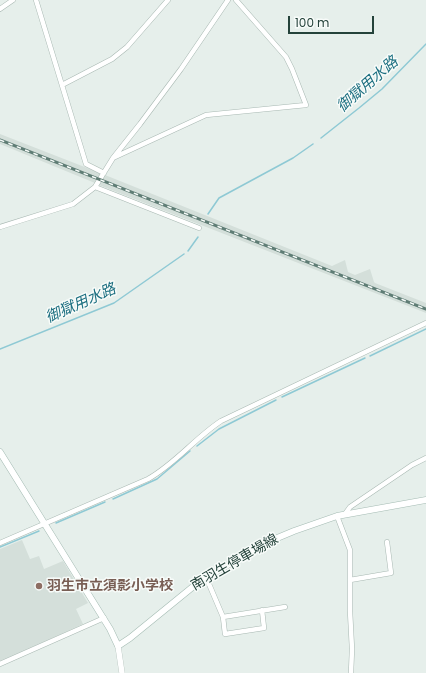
<!DOCTYPE html>
<html>
<head>
<meta charset="utf-8">
<style>
	body { margin:0 }
	#map { position:relative; width:426px; height:673px; overflow:hidden; background:#e6efeb; font-family:Poppins,sans-serif }
	canvas { display:block }
	.scale { position:absolute; left:288px; top:16px; width:86px; height:18px; box-sizing:border-box; border:2px solid #24423a; border-top:0; padding-left:5px; font-size:12px; line-height:14px; white-space:nowrap; color:#24423a; -webkit-text-stroke:3px #f7fbf9; paint-order:stroke }
</style>
</head>
<body>
<div id="map">
<canvas width="426" height="673"></canvas>
<div class="scale">100 m</div>
</div>
<script>
const ctx = document.querySelector('canvas').getContext('2d');
ctx.lineJoin = 'round';
function fillPath(path, color) {
  ctx.fillStyle = color;
  ctx.fill(path, 'evenodd');
}
function stroke(path, color, width, dash) {
  ctx.strokeStyle = color;
  ctx.lineWidth = width;
  ctx.lineCap = dash ? 'butt' : 'round';
  ctx.setLineDash(dash || []);
  ctx.stroke(path);
}
function write(font, color, halo, rows, align = 'center') {
  ctx.font = font + ' Poppins,"Noto Sans JP",sans-serif';
  ctx.lineWidth = 3;
  ctx.setLineDash([]);
  ctx.textBaseline = 'middle';
  ctx.strokeStyle = halo;
  ctx.fillStyle = color;
  for (const [text, x, y, turn = 0] of rows) {
    ctx.save();
    ctx.translate(x, y);
    ctx.rotate((+turn || 0) * Math.PI / 180);
    ctx.textAlign = isNaN(turn) ? turn : align;
    if (halo) ctx.strokeText(text, 0, 0);
    ctx.fillText(text, 0, 0);
    ctx.restore();
  }
}
const built = new Path2D(`
	M0 134 100 173V176L95 183 0 144Z
	M105 175 332 266 345 260 348 272 355 275 370 269 374 282 375 283 426 303V313L99 185Z
	M22 540 30 559 39 556 44 569 63 561 88 603 76 609 83 624 0 662V549Z`);
const stream = new Path2D(`
	M321 138 359 108 382 89 426 44
	M208 214 219 198 293 158 313 144
	M188 251 198 237
	M0 349 114 303 184 254
	M370 356 426 329
	M282 397 365 358
	M197 446 219 429 276 400
	M113 499 157 479 190 451
	M56 523 105 502
	M0 547 39 531`);
const minor = new Path2D(`
	M36 0 86 164 104 173
	M0 9 13 0
	M62 85 112 59 127 47 168 0
	M115 157 206 115 306 105 292 69 286 57 236 0
	M95 187 199 228
	M0 227 73 204 95 187 113 158 140 124 181 69 228 0
	M345 514 350 507 412 465 426 458
	M337 516 350 550V611L352 649 351 673
	M0 543 148 479C175 464 195 438 221 421L426 323
	M206 577 223 617 285 607
	M350 580 391 573 387 542
	M223 617 225 634 264 628 262 610
	M0 664 104 618`);
const tertiary = new Path2D(`
	M118 646 122 673`);
const secondary = new Path2D(`
	M0 452 110 629 118 646 130 638 200 581 270 541 294 531 337 516 426 500`);
const rail = new Path2D(`
	M0 140 426 309`);
const markers = [
	[39,586,4,"#8d6e63"]
];
const streetNames = [
	["南羽生停車場線",235,563,-30]
];
const educationNames = [
	["羽生市立須影小学校",47,586]
];
const waterNames = [
	["御獄用水路",368,85,-41],
	["御獄用水路",81,304,-24]
];
fillPath(built, '#d4dfda');
stroke(stream, '#8ec9d4', 1.5);
stroke(minor, '#a8b8b2', 5.5);
stroke(tertiary, '#a8b8b2', 6);
stroke(secondary, '#a4bbb3', 7);
stroke(minor, '#fff', 4.5);
stroke(tertiary, '#fff', 5.5);
stroke(secondary, '#fff', 6);
stroke(rail, '#5f7d75', 3);
stroke(rail, '#f7fbf9', 1.5, [4.5]);
for (const [x, y, r, color] of markers) {
  const dot = new Path2D();
  dot.arc(x, y, r, 0, 2 * Math.PI);
  ctx.fillStyle = color;
  ctx.fill(dot);
  stroke(dot, '#f7fbf9', 1.5);
}
write('14px', '#24423a', '#f7fbf9', streetNames);
write('bold 14px', '#785e54', '#f7fbf9', educationNames, 'left');
write('italic 15px', '#1c6f80', '#f7fbf9', waterNames);
</script>
</body>
</html>
